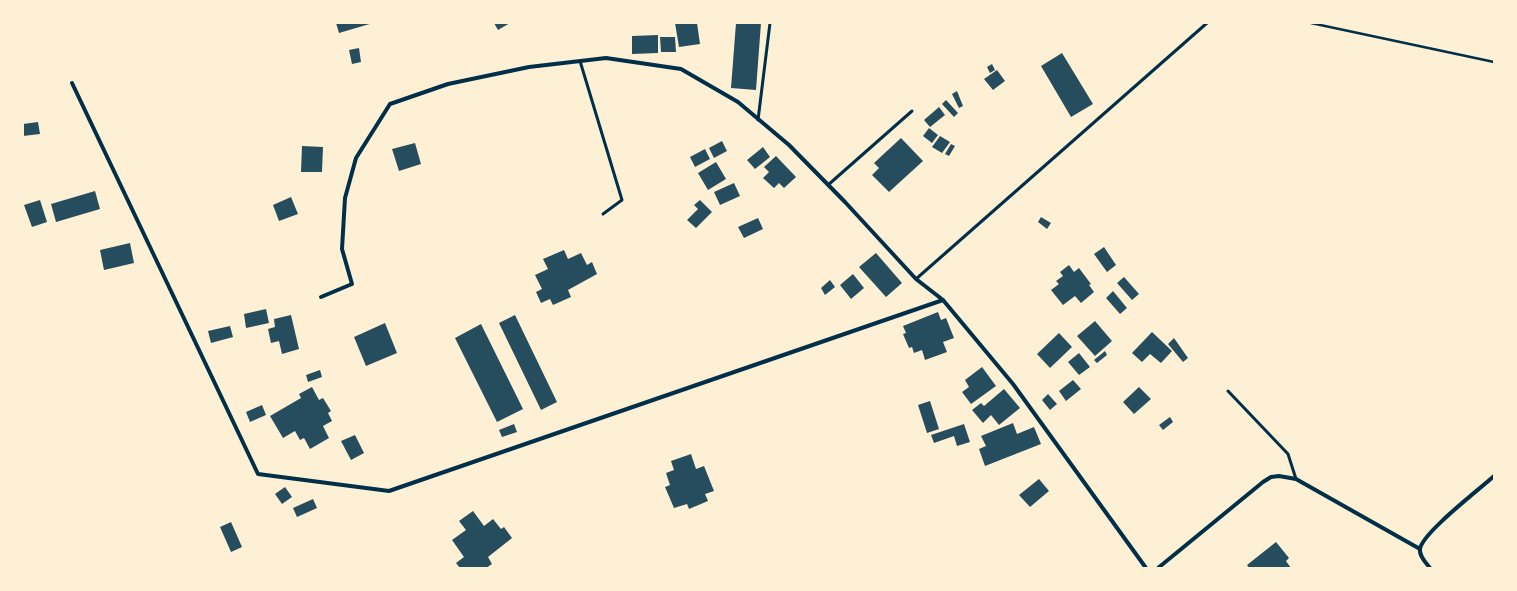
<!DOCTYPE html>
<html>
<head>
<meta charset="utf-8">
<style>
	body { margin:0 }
	#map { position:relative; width:1517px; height:591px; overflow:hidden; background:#fdf0d5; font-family:Quicksand,sans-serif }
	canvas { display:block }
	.frame { position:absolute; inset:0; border:24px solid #fdf0d5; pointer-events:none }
</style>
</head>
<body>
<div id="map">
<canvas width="1517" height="591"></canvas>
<div class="frame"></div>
</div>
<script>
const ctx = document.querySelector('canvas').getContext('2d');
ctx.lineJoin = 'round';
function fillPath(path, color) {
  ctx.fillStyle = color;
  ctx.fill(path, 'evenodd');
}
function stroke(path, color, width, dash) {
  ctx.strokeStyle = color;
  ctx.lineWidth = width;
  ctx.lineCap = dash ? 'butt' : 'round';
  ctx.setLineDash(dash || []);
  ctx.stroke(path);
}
const building = new Path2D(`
	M336 23H373L339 33Z
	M494 23H510L498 30Z
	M675 23H697L700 44 679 47Z
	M736 23H761L756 90 731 88Z
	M658 35V53L632 54V36Z
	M660 37H675L676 52H661Z
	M359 48 361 62 352 64 349 50Z
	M1062 53 1093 104 1071 117 1041 66Z
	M992 64 995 70 990 73 987 67Z
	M997 70 1005 81 993 90 984 79Z
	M957 91 963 106 959 108 952 94Z
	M946 100 958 113 954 117 942 104Z
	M939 107 945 115 930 127 924 120Z
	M38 122 40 134 23 136V124Z
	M929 128 938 135 932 143 923 136Z
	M940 136 950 142 942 153 932 147Z
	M901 138 923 161 889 192 872 175 879 168 874 163Z
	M722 141 727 151 714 158 709 148Z
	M415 143 421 164 399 171 392 149Z
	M951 144 955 146 949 156 945 154Z
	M302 146 323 147 322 172H301Z
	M763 147 770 157 755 169 747 160Z
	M705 149 710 159 695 167 690 157Z
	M776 156 796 177 784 188 779 183 774 188 763 178 769 172 764 167Z
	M716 162 726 179 708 190 698 173Z
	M734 183 740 196 720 205 714 192Z
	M95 191 100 209 56 222 51 204Z
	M291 197 298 214 279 221 273 205Z
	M40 200 47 222 32 227 24 205Z
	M700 200 712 212 696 228 687 220 698 209 694 205Z
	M1041 217 1051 223 1047 229 1038 222Z
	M758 218 763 229 744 238 738 227Z
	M130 243 134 263 104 270 100 250Z
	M1104 247 1116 265 1107 272 1094 254Z
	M564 250 568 259 581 253 587 265 592 262 597 274 568 290 571 297 553 305 550 299 541 303 536 292 542 289 535 275 548 269 543 259Z
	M876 253 902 283 886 297 859 267Z
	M1069 265 1074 272 1079 268 1091 284 1089 285 1094 292 1081 303 1075 296 1063 305 1051 290 1059 284 1056 281 1063 276 1060 272Z
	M853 274 864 288 851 299 840 285Z
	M1124 277 1139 294 1132 300 1117 283Z
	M830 280 835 287 825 295 821 288Z
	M1113 291 1127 308 1120 314 1106 298Z
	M266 309 269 323 246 328 244 314Z
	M938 312 941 320 946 318 954 338 943 342 947 352 925 360 922 350 914 353 912 347 909 348 903 334 906 333 903 326Z
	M291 315 299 349 282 354 279 341 271 343 268 329 275 327 274 319Z
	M515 315 557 402 541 410 499 323Z
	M1095 321 1112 341 1095 356 1077 336Z
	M385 323 397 353 366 366 354 337Z
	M481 324 523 409 497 422 455 338Z
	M230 326 233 337 211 343 208 331Z
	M1152 332 1172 351 1161 363 1150 354 1142 362 1132 353Z
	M1059 333 1072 347 1050 368 1037 354Z
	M1174 338 1188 358 1183 362 1168 344Z
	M1105 351 1107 355 1097 363 1094 360Z
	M1079 353 1090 367 1079 375 1068 362Z
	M982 367 996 386 971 404 962 392 969 387 965 380Z
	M320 370 322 377 308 382 306 375Z
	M1073 380 1081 389 1066 401 1059 391Z
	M312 387 319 400 323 398 331 411 328 413 332 421 323 426 329 438 310 449 304 438 300 440 295 431 283 438 270 416 301 398 299 394Z
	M1139 387 1151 399 1134 414 1123 402Z
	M1004 389 1020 408 999 425 991 415 983 423 972 410 981 403 984 406Z
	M1048 394 1057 404 1050 410 1042 400Z
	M930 401 939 429 927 433 918 405Z
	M262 405 266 415 250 422 246 412Z
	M1170 417 1173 422 1163 430 1159 425Z
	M1013 423 1017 434 1034 427 1041 444 985 466 979 449 986 446 981 436Z
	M514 424 517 432 502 437 499 430Z
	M964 424 970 442 957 446 954 436 934 443 931 435Z
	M355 435 364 453 351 460 341 441Z
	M691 454 696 469 704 466 714 491 705 494 708 501 689 509 687 504 674 508 665 487 670 485 666 473 674 470 671 461Z
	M1039 479 1049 491 1030 507 1019 495Z
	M285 487 292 497 282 504 275 494Z
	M313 499 317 508 297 517 293 508Z
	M473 511 484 526 493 519 501 529 504 527 512 538 488 557 492 564 486 568H460L456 563 464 557 452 540 466 530 459 521Z
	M231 522 242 547 231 552 220 527Z
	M1276 542 1289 558 1286 561 1291 568H1249L1247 565Z`);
const path = new Path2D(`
	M1311 23 1494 62`);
const service = new Path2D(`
	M580 61 622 200 603 214
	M758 120 770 23
	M828 185 912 111
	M916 279 1207 23
	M1228 391 1288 454 1296 479`);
const minor = new Path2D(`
	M72 83 258 474 389 491 943 300
	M321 297 352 284 342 249 345 198 356 158 390 104 448 84 529 67 606 58 681 69 738 102 789 145 845 202 916 279 943 300 1013 384 1146 568
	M1158 568 1263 482 1271 477 1279 476 1296 479 1420 549
	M1430 568C1426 563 1419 556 1420 549 1422 533 1480 489 1494 476`);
fillPath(building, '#264d5e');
stroke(path, '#003049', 2.5);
stroke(service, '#003049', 3);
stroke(minor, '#003049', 4);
</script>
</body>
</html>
